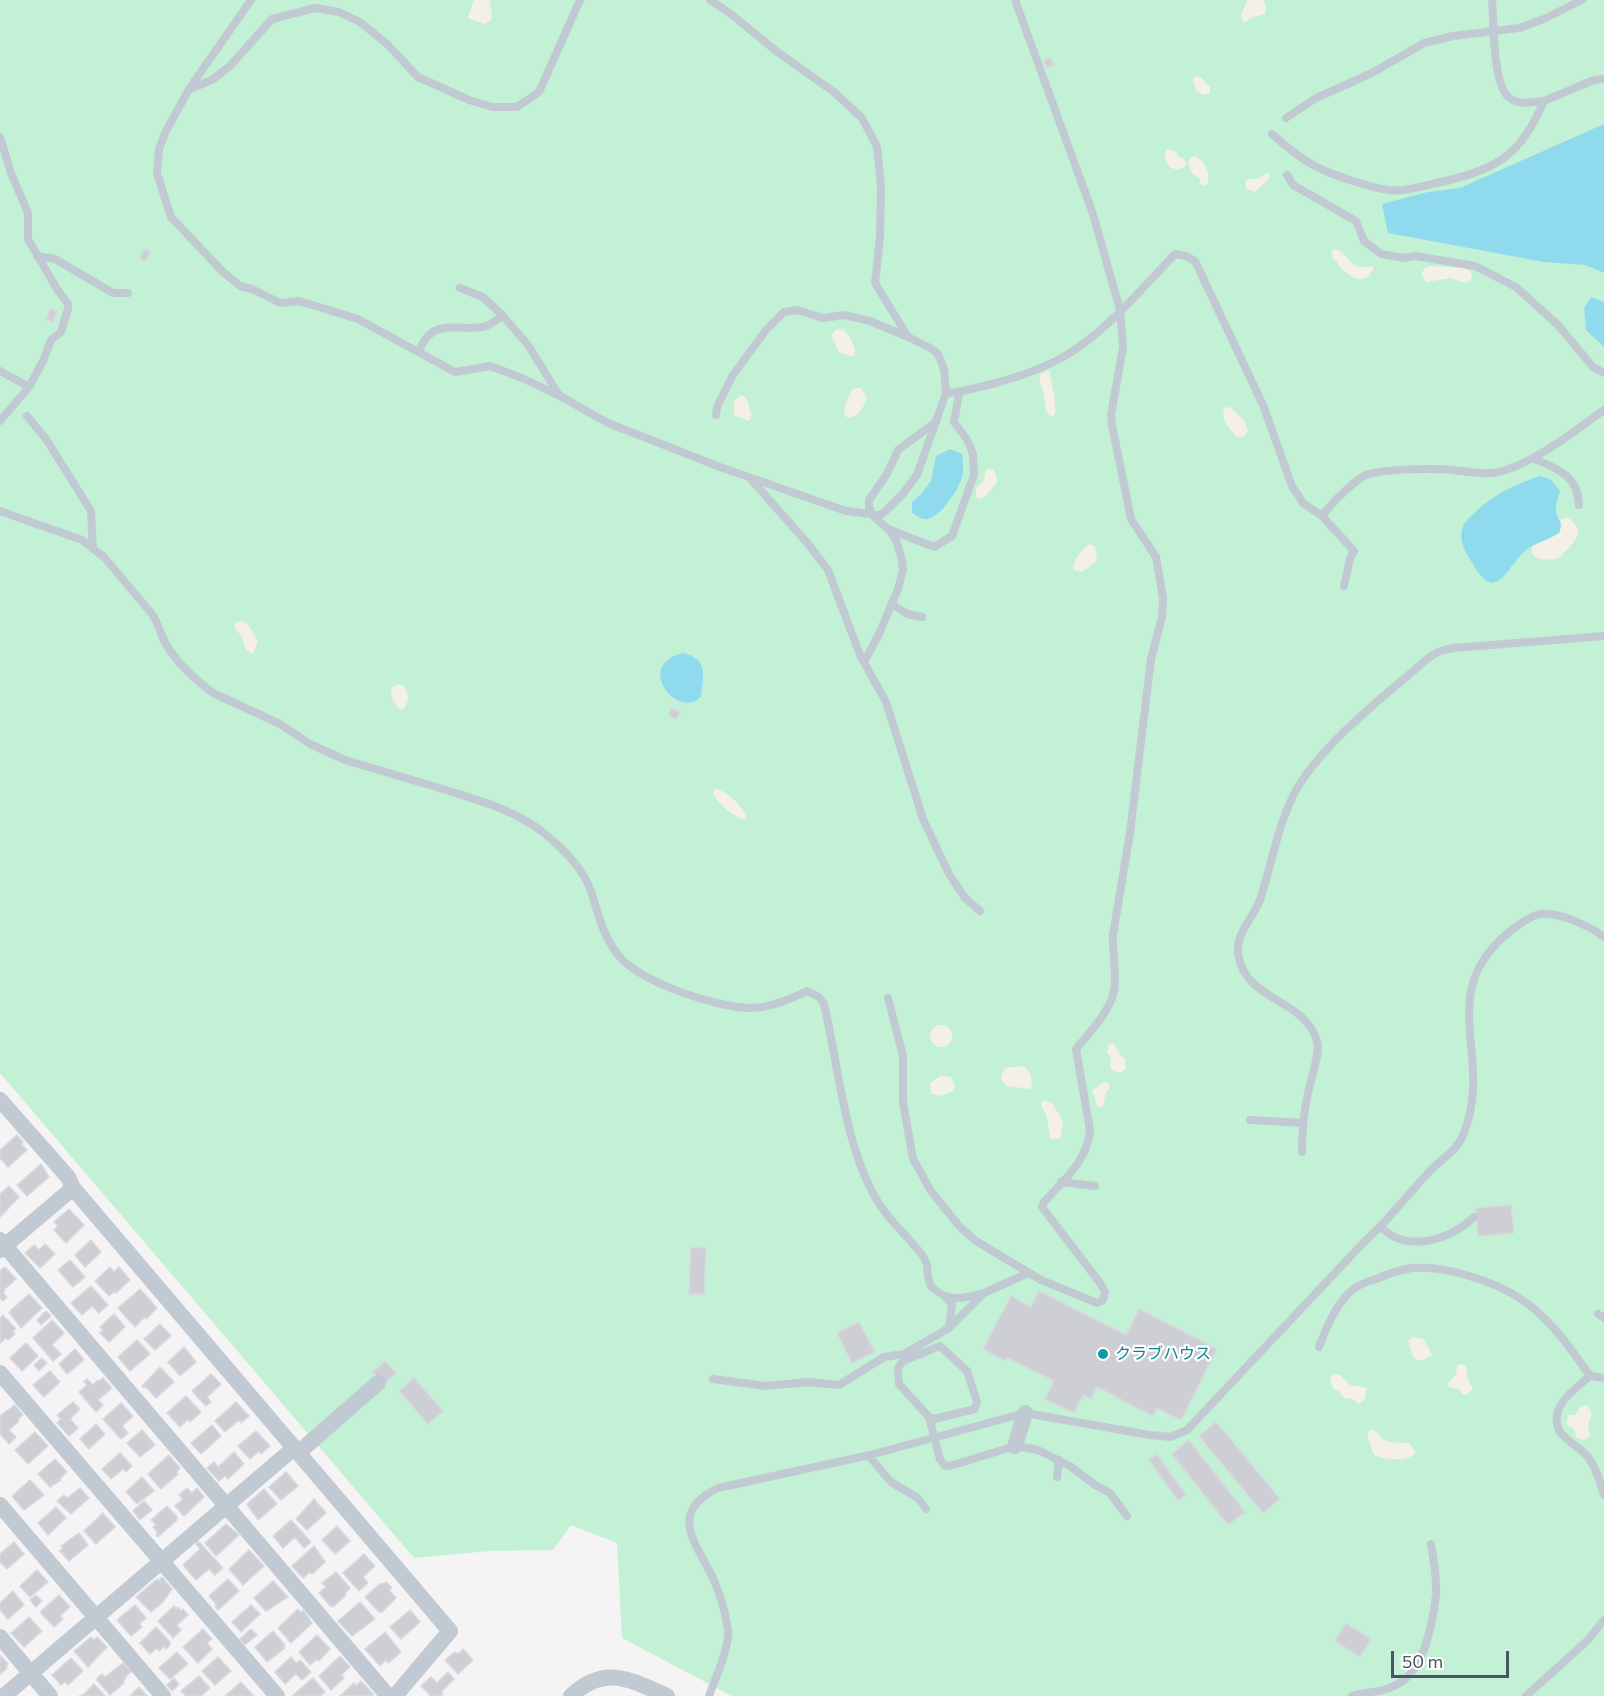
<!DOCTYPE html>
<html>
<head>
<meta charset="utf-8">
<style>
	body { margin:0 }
	#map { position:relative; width:1604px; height:1696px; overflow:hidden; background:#f5f3f3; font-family:Commissioner,sans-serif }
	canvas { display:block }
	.scale { position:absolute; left:1391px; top:1651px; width:118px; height:27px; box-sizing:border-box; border:3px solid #4a5661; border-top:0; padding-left:8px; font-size:18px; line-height:21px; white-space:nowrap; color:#4a5661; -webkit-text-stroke:4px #fff; paint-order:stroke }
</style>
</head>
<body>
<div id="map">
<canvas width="1604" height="1696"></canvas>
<div class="scale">50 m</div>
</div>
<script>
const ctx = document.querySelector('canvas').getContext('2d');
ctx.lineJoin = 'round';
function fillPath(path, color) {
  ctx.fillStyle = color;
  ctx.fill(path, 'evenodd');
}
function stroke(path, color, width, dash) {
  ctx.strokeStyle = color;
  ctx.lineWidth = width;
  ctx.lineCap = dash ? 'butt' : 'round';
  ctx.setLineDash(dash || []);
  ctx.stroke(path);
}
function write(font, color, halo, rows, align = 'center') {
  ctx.font = font + ' Commissioner,"Noto Sans JP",sans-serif';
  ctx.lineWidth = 4.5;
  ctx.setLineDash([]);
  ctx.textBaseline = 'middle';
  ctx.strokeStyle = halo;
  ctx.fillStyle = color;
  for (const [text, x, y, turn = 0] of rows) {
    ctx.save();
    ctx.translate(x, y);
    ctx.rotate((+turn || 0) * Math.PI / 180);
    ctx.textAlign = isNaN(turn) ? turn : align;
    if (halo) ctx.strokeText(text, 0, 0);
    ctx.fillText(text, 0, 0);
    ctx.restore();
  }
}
const green = new Path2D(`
	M0 0H1604V1696H732L622 1638 617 1543 571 1525 553 1550 490 1551 414 1558 0 1073Z`);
const sand = new Path2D(`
	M474 0H490C490 7 493 14 491 20L485 24 470 19 468 17Z
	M1247 0H1263L1266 5 1265 14 1252 17 1245 22C1236 16 1246 8 1247 0Z
	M1196 76 1201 77 1210 87V93L1204 95 1196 91 1193 79Z
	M1168 149 1176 152 1179 157 1184 159 1186 163 1185 167C1172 173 1165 166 1165 152Z
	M1194 156C1204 159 1212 174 1207 184L1202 186 1200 183V179C1191 171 1191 176 1188 161Z
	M1268 173 1270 178 1255 192 1246 189 1245 182 1249 179H1256Z
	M1335 249C1346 251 1348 264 1359 267 1363 268 1370 266 1374 266 1367 290 1344 276 1336 260L1333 259 1331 252Z
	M1430 266 1464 268 1470 271 1472 277 1470 281 1465 283 1451 278 1426 282 1421 274 1425 268Z
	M843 329 850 338 855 349V354L853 357 839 352 831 335 836 330Z
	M1049 370C1052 385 1056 399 1055 414L1051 417 1046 411C1045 406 1045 400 1044 395 1043 387 1038 384 1040 375Z
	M855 388H861L867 398C861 419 836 428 847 400 850 394 850 392 855 388Z
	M741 395C751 398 747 408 752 415L749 421 734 415V401Z
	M1230 407 1245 421 1248 431 1244 437H1237C1229 428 1221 420 1224 408Z
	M988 469H993C1003 485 992 485 986 496L978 499 976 497V488L984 481 985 473Z
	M1567 517C1592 534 1568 546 1559 558L1545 560 1536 558 1532 553V546L1559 533 1562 524 1560 520Z
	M1091 544 1095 547 1097 561 1082 572 1074 570C1072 562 1082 547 1091 544Z
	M239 621C251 622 252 633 258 642L253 653H250L246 649 241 635 235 629V624Z
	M396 685H402C410 693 410 702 402 710 394 706 391 697 391 688Z
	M715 788C726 791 747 808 746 820 733 817 720 805 713 794Z
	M930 1036a11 11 0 1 1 22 0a11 11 0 1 1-22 0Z
	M1109 1044H1114L1120 1055 1125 1059 1126 1068 1122 1072H1116L1110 1068 1111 1056 1107 1053Z
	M1023 1066C1031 1070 1033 1081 1031 1089L1007 1086 1003 1082 1001 1077 1005 1068Z
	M940 1076 951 1077 955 1087 952 1091 941 1096 931 1094 930 1083Z
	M1103 1082 1109 1083V1089L1106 1091 1103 1107H1098L1092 1091Z
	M1044 1100 1053 1104 1063 1122 1061 1137 1057 1139H1051C1048 1132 1049 1125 1047 1118 1046 1111 1042 1111 1041 1103Z
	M1413 1337 1424 1339C1426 1346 1431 1349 1432 1356L1420 1361 1413 1357 1408 1340Z
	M1462 1364 1466 1367 1468 1379 1473 1389 1466 1395 1462 1394 1459 1389 1449 1387 1448 1383 1456 1375 1457 1365Z
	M1334 1374 1340 1375 1350 1385 1367 1388 1365 1399 1358 1404 1353 1399 1344 1398 1339 1391 1333 1389 1330 1377Z
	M1587 1405 1590 1409 1592 1414 1588 1424 1590 1437 1583 1440 1576 1437 1574 1429 1566 1424 1569 1415H1575L1581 1406Z
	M1371 1430 1376 1431C1384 1445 1394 1442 1409 1443L1416 1452C1407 1463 1388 1459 1376 1456L1373 1453 1367 1433Z`);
const water = new Path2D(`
	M1604 124V273L1585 265 1544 262 1388 233 1382 204 1428 192 1460 188Z
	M1591 297 1604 302V347L1586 330 1584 308Z
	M950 449 962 454C963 462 964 470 962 478 958 490 939 520 925 519 920 519 916 515 912 513V502L921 494 931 481 936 456Z
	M1540 476 1550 479 1560 491C1559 497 1555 504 1556 510 1557 520 1564 523 1559 533 1548 540 1534 543 1525 551 1503 572 1495 606 1470 559 1463 547 1458 538 1464 524 1484 500 1511 485 1540 476Z
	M683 653C708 659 704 675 701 696 680 722 632 665 683 653Z`);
const building = new Path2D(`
	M1051 58 1054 65 1047 68 1044 60Z
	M144 249 150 252 146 261 140 259Z
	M50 309 57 311 53 322 46 319Z
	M672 708 680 712 676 719 668 715Z
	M17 1135 23 1142 21 1144 27 1150 8 1167 0 1158V1150Z
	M41 1164 49 1177 27 1196 17 1185Z
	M9 1186 19 1197 0 1217V1194Z
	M1511 1205 1514 1233 1478 1236 1476 1208Z
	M69 1209 84 1225 66 1243 54 1230 58 1226 54 1222Z
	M91 1240 101 1252 85 1267 75 1255Z
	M45 1244 55 1254 40 1268 25 1253 34 1245 39 1250Z
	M691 1247 706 1248 704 1294H689Z
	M70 1260 85 1277 73 1287 58 1270Z
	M5 1267 16 1279 4 1290 5 1291 3 1293 7 1297 3 1301 0 1298V1271Z
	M110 1267 114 1272 119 1267 130 1280 116 1293 115 1291 109 1296 95 1281Z
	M91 1286 108 1305 99 1313 92 1306 82 1315 71 1303Z
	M140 1289 157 1308 146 1319 145 1317 135 1327 118 1308Z
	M1039 1291 1126 1335 1139 1309 1217 1349 1181 1420 1157 1408 1153 1416 1097 1387 1091 1399 1083 1395 1074 1413 1045 1399 1054 1381 1008 1358 1006 1361 983 1349 1011 1296 1031 1307Z
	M29 1294 42 1308 21 1328 9 1312Z
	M46 1311 51 1316 41 1325 37 1320Z
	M114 1314 125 1327 109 1342 100 1333 103 1330 100 1327Z
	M3 1315 16 1329 13 1331 15 1334 8 1340 6 1338 0 1343V1318Z
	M52 1320 64 1333 52 1345 61 1354 53 1361 33 1338Z
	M859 1322 875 1352 852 1363 837 1333Z
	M160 1324 171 1336 155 1350 144 1339Z
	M137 1340 150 1354 130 1371 118 1357Z
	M26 1343 38 1356 22 1371 10 1358Z
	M184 1347 196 1362 180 1376 168 1362Z
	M75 1349 84 1360 67 1374 59 1364Z
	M42 1358 47 1363 39 1371 34 1365Z
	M385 1361 396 1373 384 1384 373 1372Z
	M160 1367 174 1382 156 1398 146 1387 144 1388 142 1386Z
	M50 1371 60 1382 44 1397 33 1385Z
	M211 1374 221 1384 207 1397 211 1402 206 1406 192 1391Z
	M103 1378 112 1388 98 1400 103 1405 96 1412 79 1392 87 1385 84 1381 87 1379 93 1385 98 1380 100 1381Z
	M414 1378 443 1411 428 1424 399 1391Z
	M186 1396 201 1412 190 1422 188 1419 180 1427 167 1413Z
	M73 1402 80 1409 70 1419 78 1428 69 1436 57 1423 61 1419 57 1415Z
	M236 1402 249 1416 241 1423 239 1420 225 1432 215 1421Z
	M121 1403 133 1416 122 1426 128 1433 121 1439 103 1419Z
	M15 1405 23 1415 18 1419 19 1421 9 1430 16 1437 9 1444 0 1434V1416Z
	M1216 1422 1280 1499 1263 1513 1199 1436Z
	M96 1424 105 1434 89 1449 80 1439Z
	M212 1425 221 1436 201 1454 191 1443Z
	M142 1430 155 1445 140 1457 127 1443Z
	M256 1431 270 1446 261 1454 259 1451 250 1459 238 1446Z
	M35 1432 48 1446 28 1464 15 1450Z
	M1189 1440 1245 1512 1228 1525 1172 1454Z
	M234 1452 244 1464 228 1479 225 1476 219 1481 207 1468 214 1462 218 1467Z
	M120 1453 132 1466 126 1472 123 1469 111 1479 102 1469Z
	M1157 1454 1186 1495 1178 1501 1149 1460Z
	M169 1455 180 1468 176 1473 178 1474 161 1489 148 1474Z
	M55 1459 67 1472 59 1479 61 1480 50 1487 38 1474Z
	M286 1472 298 1486 281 1500 269 1487Z
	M142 1477 154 1491 137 1504 126 1492Z
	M30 1480 44 1495 24 1510 12 1496Z
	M80 1488 89 1498 71 1514 57 1501 64 1495 67 1498Z
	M187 1488 192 1493 197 1488 204 1497 184 1516 175 1506 183 1499 179 1495Z
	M264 1489 277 1504 258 1520 247 1504Z
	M314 1499 326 1513 307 1530 296 1519Z
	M144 1501 152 1510 140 1520 133 1511Z
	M167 1506 177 1517V1520L158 1537 156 1534 158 1533 153 1527 156 1525 151 1520Z
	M56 1507 66 1518 48 1535 38 1523Z
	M103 1513 115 1527 96 1544 84 1531Z
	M291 1520 311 1542 304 1548 295 1537 283 1548 273 1536Z
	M226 1524 239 1535 216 1556 205 1543Z
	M337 1526 350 1541 335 1554 322 1540Z
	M79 1533 88 1545 69 1561 60 1551 63 1548 61 1546Z
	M198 1541 223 1568 215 1575 209 1569 196 1580 183 1565 200 1549 196 1544Z
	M14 1542 24 1554 7 1569 0 1562V1554Z
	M314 1546 325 1562 312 1574 310 1572 303 1578 292 1566Z
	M249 1550 264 1566 243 1585 229 1569Z
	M364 1554 375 1566 363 1577 368 1583 359 1591 343 1573Z
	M37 1570 48 1582 30 1597 20 1586Z
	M336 1572 350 1588 345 1593 346 1595 333 1607 331 1605 330 1606 319 1593 326 1587 322 1583Z
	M162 1577 172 1589 162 1603 151 1612 136 1597 157 1579 158 1581Z
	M228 1579 239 1591 218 1610 215 1606 217 1605 209 1596Z
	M273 1581 288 1597 266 1611 254 1598Z
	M386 1582 392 1588 389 1590 396 1598 382 1612H379L365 1597 381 1583 384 1584Z
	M13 1591 24 1605 8 1619 0 1610V1603Z
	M36 1595 42 1601 36 1607 30 1600Z
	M59 1595 70 1607 60 1616 63 1619 54 1627 40 1612Z
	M360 1602 375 1619 352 1636 338 1621Z
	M135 1605 146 1618 139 1624 142 1627 131 1636 117 1620Z
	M251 1605 260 1614 241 1632 232 1622Z
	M174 1606 176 1609 178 1607 181 1611 183 1609 188 1615 177 1625 181 1630 173 1638 158 1621Z
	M298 1609 301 1613 303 1610 312 1623 291 1643 278 1628Z
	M410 1610 420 1622 401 1639 390 1627Z
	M29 1617 42 1631 24 1647 11 1633Z
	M1346 1623 1371 1639 1360 1657 1335 1641Z
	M156 1627 170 1642V1645L166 1649 164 1646 159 1651 157 1648 150 1654 140 1643Z
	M203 1629 212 1639 207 1643 212 1649 198 1663 183 1647Z
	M251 1629 257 1635 245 1645 240 1639Z
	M273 1631 285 1645 283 1646 285 1648 267 1662 255 1647Z
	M385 1632 401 1652 388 1663 386 1660 380 1666 365 1649Z
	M317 1635 330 1649 319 1661 317 1659 310 1665 299 1652Z
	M91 1637 94 1640 97 1637 107 1647 88 1667 74 1651Z
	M463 1649 473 1660 458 1674 445 1660 455 1652 458 1654Z
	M177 1652 188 1664 170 1679 159 1668Z
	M0 1655 8 1664 6 1666 7 1668 0 1674Z
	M340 1656 350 1667 341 1675 344 1678 331 1690 319 1676Z
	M218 1657 231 1671 215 1685 202 1671Z
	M291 1657 296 1663 300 1660 311 1672 302 1680 296 1674 285 1684 275 1672Z
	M71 1658 83 1671 68 1685 65 1682 61 1685 52 1675Z
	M123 1663 131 1672 125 1677 126 1678 123 1681 124 1683 110 1695 96 1679 102 1674 105 1677Z
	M448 1672 454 1679 441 1692 443 1694 440 1696H431L421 1686 431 1677 437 1683Z
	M199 1676 210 1688 201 1696H186L181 1691Z
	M174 1678 179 1684 172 1691 167 1685Z
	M313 1678 325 1692 320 1696H292Z
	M361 1681 374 1695 340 1696 354 1683 356 1686Z
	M241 1682 254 1696H225Z
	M94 1684 105 1696H79L83 1695Z
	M139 1687 147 1696H130Z`);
const service = new Path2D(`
	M251 0 189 89 166 131 159 149 157 173 171 217 222 271 240 286 252 289 280 303 299 301 358 319 455 372 490 366 522 378 560 396 608 423 720 467 846 511 878 515 882 514 902 495 917 475 946 393 944 369 938 354 932 349 908 337 875 283 880 237 881 186 877 147 862 118 834 92 776 51 731 14 710 0
	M1492 0C1494 22 1492 88 1511 99 1520 105 1534 102 1544 101
	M190 89 212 80 230 66 272 19 315 8 339 12 360 22 387 44 418 77 469 100 492 107H517L539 92 580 0
	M1286 118 1316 98 1372 73 1424 43 1453 36 1519 28 1544 19 1582 0
	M1272 134C1304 163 1321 172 1363 184 1377 188 1390 192 1404 190 1418 188 1432 184 1445 181 1499 169 1522 153 1544 101L1594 80 1604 79
	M0 137 11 173 28 213V239L57 289 68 304V309L61 332 51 340 43 361 29 387 0 421
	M1287 175 1293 185 1356 221 1364 241 1381 254 1404 258 1415 256 1475 266 1516 287 1558 325 1593 367 1604 373
	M37 256 55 259 113 293H128
	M460 288 483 297 503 316 528 345 559 395
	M418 352C421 347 424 339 429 335 444 321 468 332 486 326 492 324 497 319 503 316
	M0 371 29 387
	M946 393C963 392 979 387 996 383 1021 376 1046 368 1068 354 1107 331 1144 286 1175 254L1186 256 1195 261 1263 405 1292 486 1303 503 1322 516
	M716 415 717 407 733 375 766 330 784 312 797 310 823 318 844 315 870 321 908 337
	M27 416 46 439 91 511 93 549
	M1532 458C1556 468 1578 475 1579 505
	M750 478 809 545 828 570 860 655 886 702 923 819 949 874 965 898 980 911
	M0 511 82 540 104 557 152 614C159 624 160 634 166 644 176 662 196 680 213 693L280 724 310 744 345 760C375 769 406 778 436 787 474 799 512 808 544 833 561 847 583 868 590 889 599 913 601 933 618 955 640 982 717 1008 751 1008 768 1008 792 999 807 991L819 997 824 1004C839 1068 844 1145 878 1202 890 1222 908 1236 922 1255 930 1265 926 1270 929 1281 930 1285 933 1289 937 1291 952 1303 967 1297 984 1293
	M888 529 934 547 952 536 974 475 973 454 968 441 954 422 959 393
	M1344 586 1350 559 1354 551 1322 516C1330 505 1357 477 1369 474 1387 469 1433 468 1452 470 1470 472 1489 476 1506 470 1541 458 1574 431 1604 410
	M892 604 907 614 922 617
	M864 662 879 634 898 589 903 570 902 560 896 540 888 529 872 515 869 507V500L887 474 898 450 936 422
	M888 998 903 1056V1102L913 1159 931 1191 959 1226 976 1241 1041 1280 1097 1303 1103 1300 1105 1292 1100 1283 1042 1207 1044 1202C1063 1181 1088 1160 1090 1130L1076 1049C1090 1032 1109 1013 1114 991 1117 978 1112 951 1113 935L1130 833 1151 659 1162 617 1163 598 1156 557 1131 519 1112 425 1111 415 1123 347 1120 310 1093 214 1015 0
	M1250 1120 1303 1123
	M1302 1152C1302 1134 1303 1116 1307 1098 1309 1084 1321 1053 1317 1041 1304 997 1244 1002 1238 953 1236 933 1253 918 1260 900 1271 866 1277 829 1293 796 1314 754 1368 709 1405 678 1415 670 1425 659 1436 653 1442 650 1448 649 1454 648L1604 636
	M1061 1182 1095 1186
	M1381 1227C1408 1254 1449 1240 1474 1217
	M946 1298 952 1305 949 1328
	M1598 1314 1604 1318
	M1319 1347C1327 1326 1338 1298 1358 1286 1363 1283 1370 1281 1376 1279 1386 1275 1395 1271 1406 1269 1440 1263 1495 1281 1524 1301 1552 1321 1571 1349 1590 1376
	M1604 1378 1590 1376C1576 1388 1548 1407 1559 1430 1565 1441 1579 1446 1587 1456 1596 1467 1600 1482 1604 1495
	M713 1379 766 1386 808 1382 839 1385 884 1357 904 1354 949 1328 984 1293 1026 1274H1032
	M929 1417 934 1419 975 1409 977 1402 967 1371 940 1346 903 1361 898 1368 899 1384 929 1417 931 1425
	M868 1455 891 1482 918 1498 926 1509
	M940 1459 944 1465 950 1466 1015 1446 1038 1450 1070 1466 1095 1485 1110 1493 1127 1516
	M1057 1477 1059 1460
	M709 1696C715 1679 730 1647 728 1629 725 1611 720 1593 712 1576 695 1542 668 1512 718 1488L870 1455 1025 1413 1150 1435 1171 1437 1187 1430 1365 1241C1389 1220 1408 1194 1430 1171 1441 1159 1457 1151 1463 1135 1497 1054 1427 988 1520 924 1526 920 1533 915 1541 914 1559 912 1590 926 1604 937
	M1352 1696C1372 1690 1385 1694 1404 1680 1425 1664 1433 1621 1436 1595 1437 1579 1434 1561 1431 1544
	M1526 1696 1587 1641 1604 1620`);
const minor = new Path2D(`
	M0 1100 68 1177 73 1188 450 1631 395 1696
	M0 1240 388 1696
	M0 1250 73 1188
	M0 1373 277 1696
	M1015 1446 1025 1413
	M298 1453 378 1383
	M0 1505 163 1696
	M0 1637 50 1696
	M4 1696 294 1448
	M571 1696C605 1664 631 1680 667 1696`);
const serviceBridge = new Path2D(`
	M931 1425 940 1459`);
const markers = [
	[1103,1354,6,"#0f9aa8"]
];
const cultureNames = [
	["クラブハウス",1115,1354]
];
fillPath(green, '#c3f1d5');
fillPath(sand, '#f5f0e5');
fillPath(water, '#90daee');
fillPath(building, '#cdcfd5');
stroke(building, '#d7d9de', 1.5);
stroke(service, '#c1cad2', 8);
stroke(minor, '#c1cad2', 16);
stroke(serviceBridge, '#c1cad2', 8);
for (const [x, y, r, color] of markers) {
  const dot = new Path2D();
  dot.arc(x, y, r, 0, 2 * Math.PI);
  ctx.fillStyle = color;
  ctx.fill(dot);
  stroke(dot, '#fff', 2);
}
write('16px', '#0d838f', '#fff', cultureNames, 'left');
</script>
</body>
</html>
